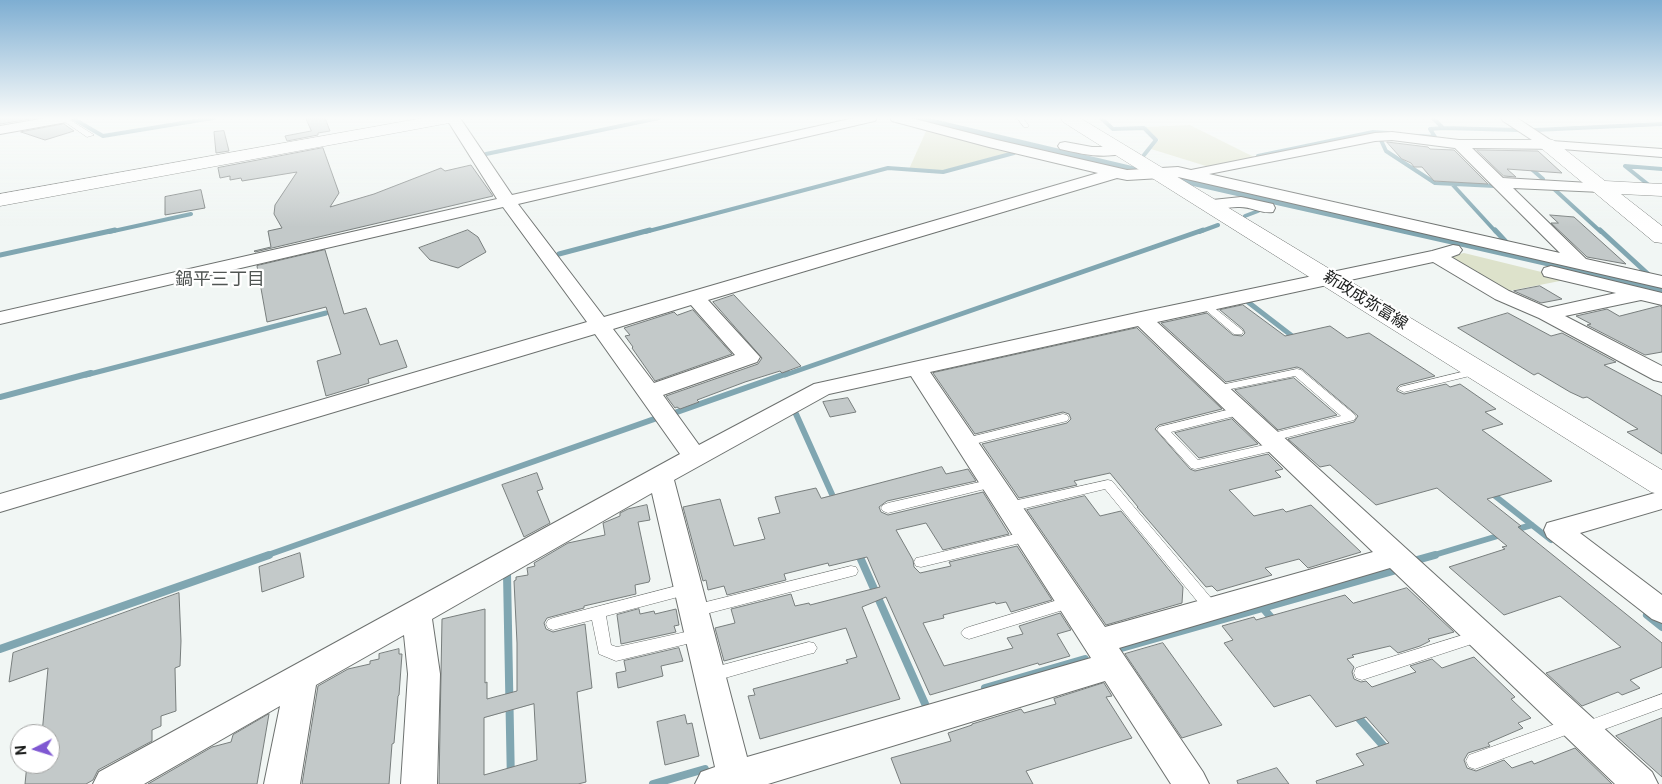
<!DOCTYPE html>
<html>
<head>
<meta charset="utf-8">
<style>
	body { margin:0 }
	#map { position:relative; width:1662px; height:784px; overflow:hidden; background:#f1f6f4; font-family:Roboto,sans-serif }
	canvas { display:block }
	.north { position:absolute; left:10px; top:724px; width:50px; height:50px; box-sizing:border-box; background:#fff; border:1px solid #a4a5a4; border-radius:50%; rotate:265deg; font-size:14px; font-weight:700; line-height:20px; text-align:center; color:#1b1d1c }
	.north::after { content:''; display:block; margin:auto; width:18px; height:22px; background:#7f58d2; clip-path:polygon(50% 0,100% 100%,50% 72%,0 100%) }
</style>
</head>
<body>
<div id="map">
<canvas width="1662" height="784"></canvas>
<div class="north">N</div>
</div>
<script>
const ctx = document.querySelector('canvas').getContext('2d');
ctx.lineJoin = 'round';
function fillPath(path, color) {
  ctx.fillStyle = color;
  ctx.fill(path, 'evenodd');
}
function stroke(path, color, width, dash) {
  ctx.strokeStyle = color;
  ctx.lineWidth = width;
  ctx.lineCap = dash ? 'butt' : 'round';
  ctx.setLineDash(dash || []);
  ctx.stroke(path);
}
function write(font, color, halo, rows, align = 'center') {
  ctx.font = font + ' Roboto,"Noto Sans JP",sans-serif';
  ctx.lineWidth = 4.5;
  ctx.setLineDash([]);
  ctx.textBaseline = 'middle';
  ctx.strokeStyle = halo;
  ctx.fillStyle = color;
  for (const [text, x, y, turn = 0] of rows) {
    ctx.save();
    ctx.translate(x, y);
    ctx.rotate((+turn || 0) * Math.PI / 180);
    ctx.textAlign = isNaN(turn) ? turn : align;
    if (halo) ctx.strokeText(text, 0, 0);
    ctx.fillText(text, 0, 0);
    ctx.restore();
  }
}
const green = new Path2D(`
	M1190 125 1256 158 1209 167 1151 149 1159 140 1145 127Z
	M927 129 1012 152 941 171 909 169Z
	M1464 253 1570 279 1504 292 1446 257Z`);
const water = new Path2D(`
	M906 118H929L1166 174 1662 285V293C1490 252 1317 215 1145 175 1065 157 985 141 906 118Z`);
const streamFar3 = new Path2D(`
	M72 118 103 136 213 118
	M1101 118 1113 129 1144 128 1156 140 1144 155
	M1433 118 1443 128 1520 130
	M1535 130 1662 124
	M1420 136 1435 137 1430 129 1443 128
	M1380 138 1386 151 1435 183 1495 186
	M486 154 659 118
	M1258 156 1373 132 1388 133
	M1528 166 1543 179
	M1452 184 1496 232
	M1650 186 1625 166 1662 169
	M1554 189 1601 232
	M1245 216 1258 211
	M109 232 191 214
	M645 232 888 168 943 172 1014 153
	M1199 232 1218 225`);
const streamFar2 = new Path2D(`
	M1495 230 1507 243
	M1600 230 1649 275
	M559 254 650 230
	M0 255 115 230
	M1248 302 1296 339
	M86 375 326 313
	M785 375 1203 230`);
const streamFar1 = new Path2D(`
	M0 397 91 373
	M677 412 788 373
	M796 414 835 501
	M1490 492 1551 540
	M1514 530 1532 525
	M858 553 859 556
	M265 556 660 417
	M1431 556 1501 535`);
const stream = new Path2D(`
	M859 555 926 706
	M1417 560 1435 555
	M507 574 511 784
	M1263 608 1274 621
	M1647 615 1662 627
	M0 649 269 555
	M1118 649 1393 571
	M985 688 1085 659
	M1356 715 1388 751
	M653 784 705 769`);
const building = new Path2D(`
	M0 118H37L0 124Z
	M306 118H325L330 131 318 133V135L287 141 285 136 311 131Z
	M64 124 74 131 45 140 21 132Z
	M224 131 229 151 216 153 214 132Z
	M1387 142 1428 147 1430 149 1454 150 1488 184 1434 181 1422 167H1414L1411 163 1402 159Z
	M323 148 339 193 330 207 374 194 441 168 445 171 471 165 493 196 255 252 254 251 271 247 268 231 282 228 274 214 275 205 297 172 242 181 241 178 230 180V176L220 178 218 168Z
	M1477 150 1538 151 1562 173 1507 169 1516 177 1504 176Z
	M201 190 205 208 165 215V197Z
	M1550 215 1574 217 1626 264 1587 257 1551 223H1558Z
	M468 230 478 237 486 252 458 268 430 260 419 248Z
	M325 250 344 314 366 308 380 345 397 340 407 367 368 379 369 383 326 396 317 361 341 354 326 307 267 322 257 266Z
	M1540 286 1562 299 1541 303 1514 291Z
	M734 295 801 366 782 373 780 371 745 382 697 400 699 402 680 409 677 407 675 408 666 396 758 364 762 358 713 302Z
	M1243 305 1285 336 1330 326 1347 338 1369 333 1435 376 1400 385 1397 388V391L1404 394 1446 384 1450 387 1460 384 1496 409 1485 412 1503 424 1482 430 1552 481 1487 499 1521 526 1518 527 1662 643V667L1630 680 1640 688 1622 695 1618 692 1582 706 1546 673 1621 647 1560 596 1504 615 1449 567 1505 549 1502 547 1507 546 1437 488 1376 505 1330 465 1320 467 1288 439 1354 422 1358 416 1302 369 1297 367 1226 382 1161 323 1207 313 1233 335 1242 336 1245 333 1243 329 1220 310Z
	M1660 306 1662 307V352L1645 355 1587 325 1591 324 1576 316 1607 309 1619 316Z
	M693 310 732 354 655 381 632 348 633 347 625 336 630 335 624 328 674 312 677 315Z
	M1508 313 1551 336 1562 333 1616 362 1604 365 1662 396V454L1627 432 1638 429 1587 397 1583 398 1570 392 1538 373 1534 375 1458 328Z
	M1137 328 1222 409 1159 425 1155 429 1190 469 1195 471 1268 454 1283 469 1275 471 1281 477 1229 490 1254 516 1283 509 1286 512 1311 505 1361 552 1308 568 1299 559 1265 568 1272 575 1217 591 1212 586 1206 587 1137 507H1138L1110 473 1074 481 1077 485 1019 498 982 444 1067 423 1071 419 1069 414 1063 412 975 434 933 373Z
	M1294 378 1337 415 1278 430 1235 390Z
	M848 398 856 412 830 417 823 402Z
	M1232 419 1258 444 1199 458 1175 433Z
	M942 467 946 474 968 469 976 481 887 501 879 507 881 512 888 515 983 492 1009 534 943 550 926 523 896 530 913 560 914 567 920 573 951 566 949 562 1017 546 1052 600 1011 612 1006 602 996 604 995 602 943 615 944 618 923 623 944 666 1013 648 1007 638 1023 634 1019 626 1060 613 1071 630 1057 634 1070 656 1039 665 1038 663 930 695 886 597 862 607 900 699 760 739 748 696 755 695 753 689 848 663 846 660 857 657 846 628 724 661 715 628 735 623 731 609 791 594 795 606 809 603 810 605 880 587 867 557 829 566 828 563 784 574 786 580 727 595 724 586 708 590 706 580 703 581 683 507 720 499 734 546 765 539 758 518 780 513 775 497 816 488 821 498Z
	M537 473 543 489 537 491 550 523 524 537 502 485Z
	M1085 496 1100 516 1121 511 1183 587 1182 603 1106 625 1027 510Z
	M647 505 650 520 638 522 650 579 649 582 635 585 636 594 584 606V608L547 618 544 623 546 629 553 632 585 624 592 688 577 692 586 782 578 784H439L442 619 485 609V683L487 682V699L517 691V643L514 581 516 580V577L528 575 527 568 535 566 534 563 568 543 605 535 603 523 620 516V513L628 509ZM534 704 537 760 484 775V718Z
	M300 553 304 577 262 592 259 567Z
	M1407 588 1454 632 1428 639 1430 641 1420 646 1398 653 1390 646 1352 655 1354 657 1347 659 1354 667 1352 672 1354 679 1361 682 1366 681 1372 687 1416 672 1410 666 1432 659 1442 668 1474 657 1515 697 1511 699 1531 718 1518 723 1523 728 1488 743 1490 746 1468 753 1464 760 1467 768 1476 771 1504 760 1512 768 1532 761 1534 764 1575 748 1612 784H1317L1316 781 1364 765 1356 754 1389 743 1366 717 1336 727 1310 695 1274 707 1224 643 1233 640 1222 626 1254 617 1256 620 1345 595 1353 603Z
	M179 593 181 641 180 666 175 668 176 711 161 716V726L152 730V741L98 770 93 780 86 784H25L27 764H50V734H42L48 668 9 682 13 653Z
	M639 609 640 614 654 611 655 614 676 609 679 625 674 626 676 632 621 644 617 615Z
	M1163 643 1222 725 1182 738 1125 654Z
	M679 648 683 661 661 666 663 676 618 688 616 673 626 671 624 661Z
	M399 649V654H402L399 695 398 696 394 743 392 744 389 784H302L318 686 348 669 370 664V661L379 659V654Z
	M1104 683 1112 696 1106 697 1132 738 1026 771 1033 784H901L891 758 951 741 948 733 972 725V724L1021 709 1024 713 1056 704 1054 699Z
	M269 714 257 784H148L212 747 231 742 233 735Z
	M685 715 687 724 692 723 699 756 665 765 657 722Z
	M1662 718V777L1616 736Z
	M1277 768 1289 784H1238L1237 781Z`);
const service = new Path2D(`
	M62 118H67L94 135 87 137 62 120Z
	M1017 118H1023L1029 126 1028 127H1024Z
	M1204 301 1207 302 1242 330 1243 332 1242 334H1234L1201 306 1199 304Z
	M1478 368 1483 371 1482 373 1404 392 1398 389 1400 387Z
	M1297 369 1301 370 1354 414 1356 417 1354 420 1269 442 1265 441 1263 438 1265 435 1341 416 1295 376 1216 392 1210 389 1216 386Z
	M1239 407 1245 411 1243 414 1171 432 1198 460 1277 442 1281 443 1283 446 1281 449 1195 469 1191 468 1157 430 1159 427Z
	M1063 414 1067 415 1069 418 1067 421 966 446 960 442 966 438Z
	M993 479 997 480 999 483 997 486 888 513 883 511 881 508 883 505 888 503Z
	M1108 480 1112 481 1217 605 1219 609 1217 613 1212 615 1207 613 1105 489 1009 512 1004 510 1002 507 1004 504 1009 502Z
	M1028 531 1033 532 1035 536 1033 540 921 567 916 566 914 562 916 558 921 557Z
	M851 566 856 567 858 571 856 575 694 617 689 615 687 611 689 607 694 605Z
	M688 583 693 585 695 589 693 593 606 616 611 645 617 647 699 629 704 631 707 635 704 639 699 641 616 661 599 654 592 620 553 630 548 628 546 624 548 620 553 618Z
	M1071 596 1076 598 1078 602 1076 606 969 639 964 637 961 633 964 629 969 627Z
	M1479 630 1484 632 1487 636 1484 640 1362 680 1356 678 1354 673 1356 668 1362 666Z
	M809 642 814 643 817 648 814 653 809 654 711 682 705 680 703 675 705 670 711 668Z
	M1662 694V708L1586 736 1580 733 1579 730 1475 769 1469 767 1466 761 1469 755 1572 718 1578 721 1579 724Z`);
const minor = new Path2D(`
	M46 118H74L67 122 0 134V126Z
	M446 118H460L512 195 854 118H877L875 121 870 122 518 204 604 317 1098 173 989 147 892 121 890 118H911L997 140 1127 170 1178 167 1191 170 1375 133 1392 132 1459 140H1532L1503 121 1501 118H1517L1552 141 1662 149V157L1562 149 1472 148 1503 178 1607 184 1609 187 1607 190 1601 192 1513 188 1586 259 1662 276V288L1178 177 1127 180 1117 178 708 300 760 357 757 362 663 395 699 445 814 384 1141 312 1432 251 1453 245 1459 246 1462 250 1459 254 1451 257 1509 291 1548 308 1616 293 1544 276 1542 272 1544 268 1551 266 1662 293V305L1641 300 1565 316 1662 366V382L1654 380 1539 318 1495 299 1433 262 1157 322 1652 772 1658 784H1615L1390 568 1119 648 1203 772 1209 784H1171L1105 681 768 784H695L701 772 715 767 652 493 432 619 440 674 437 784H401L408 674 404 635 316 685 300 784H264L280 706 144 784H93L99 772 680 454 595 334 0 512V494L587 322 503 207 0 324V312L497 199ZM1392 140 1455 148 1560 253 1209 174 1375 141ZM691 305 735 355 654 383 613 329ZM1138 326 1373 552 1105 627 930 372ZM911 376 1091 658 747 757 674 480 829 394Z
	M1065 142 1092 147H1125L1127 150 1125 153C1103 159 1082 154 1060 149L1058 146 1060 143Z
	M1241 197 1273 204 1275 208 1273 212C1262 214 1252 207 1240 207 1228 206 1216 212 1203 209L1201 205 1203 201Z
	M1662 491V509L1580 533 1662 595V623L1652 619 1547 537 1544 530 1547 523Z`);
const tertiary = new Path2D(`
	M423 118H457L455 122 449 123 0 206V194Z
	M1547 139 1553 140 1605 181 1662 184V196L1621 194 1662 226V243L1654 242 1541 148 1538 144 1541 140Z`);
const secondary = new Path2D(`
	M1061 118H1080L1662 470V495L1651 492 1063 122Z`);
const streetNames = [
	["新政成弥富線",1365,301,32]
];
const neighbourhoodNames = [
	["鍋平三丁目",220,280]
];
fillPath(green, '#dde2cb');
fillPath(water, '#80a6b1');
stroke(streamFar3, '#80a6b1', 4);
stroke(streamFar2, '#80a6b1', 5);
stroke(streamFar1, '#80a6b1', 6);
stroke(stream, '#80a6b1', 8);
fillPath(building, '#c3c9c9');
stroke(building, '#787e7d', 1);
stroke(service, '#6d716f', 1);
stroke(minor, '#6d716f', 2);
stroke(tertiary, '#6d716f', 1);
stroke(secondary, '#6d716f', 1);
fillPath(service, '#fff');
fillPath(minor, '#fff');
fillPath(tertiary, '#fff');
fillPath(secondary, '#fff');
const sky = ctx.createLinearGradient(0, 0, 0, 227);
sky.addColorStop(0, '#7eaed2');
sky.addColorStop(0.52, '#f9fbfa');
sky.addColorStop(1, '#f9fbfa00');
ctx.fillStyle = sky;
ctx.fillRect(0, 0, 1662, 227);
write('16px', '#1b1d1c', '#fff', streetNames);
write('18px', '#505553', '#fff', neighbourhoodNames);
</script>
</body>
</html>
